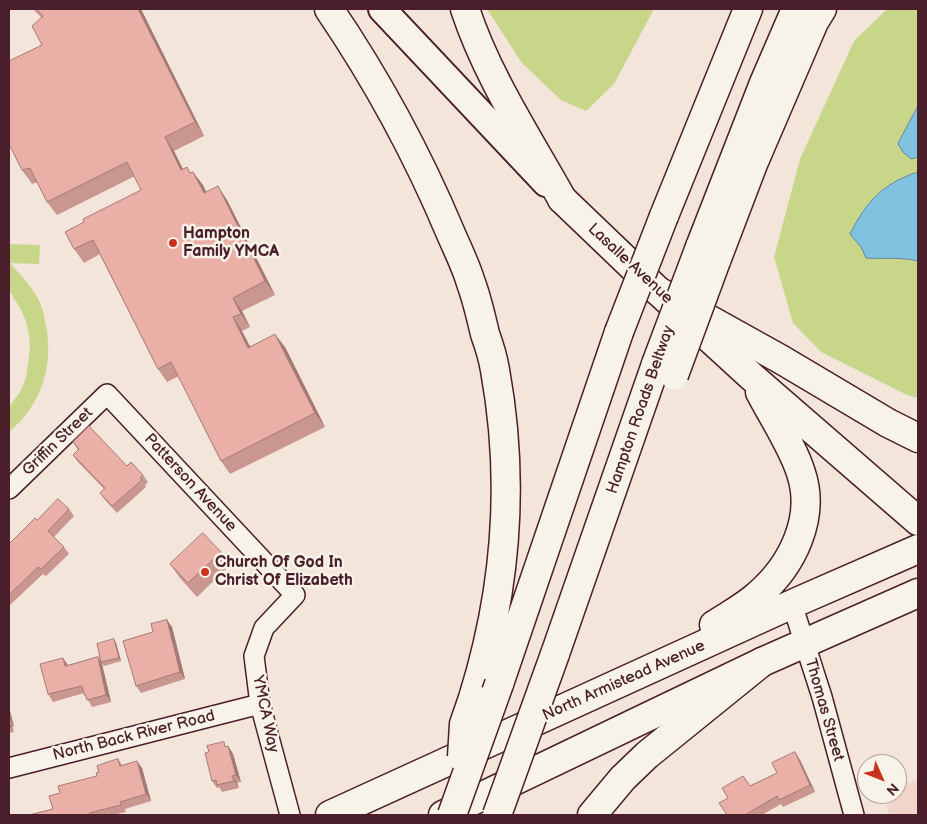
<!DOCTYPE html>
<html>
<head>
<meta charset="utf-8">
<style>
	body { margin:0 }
	#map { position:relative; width:927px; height:824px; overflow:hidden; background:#f4e5db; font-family:"Balsamiq Sans",sans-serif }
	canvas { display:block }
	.frame { position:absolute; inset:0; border:10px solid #4a1f2b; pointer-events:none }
	.north { position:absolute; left:857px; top:754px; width:50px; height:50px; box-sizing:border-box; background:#f7f3e8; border:1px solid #b29e9c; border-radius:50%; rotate:134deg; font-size:14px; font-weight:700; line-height:20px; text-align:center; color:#4a1f2b }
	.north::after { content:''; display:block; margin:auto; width:18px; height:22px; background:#c8321e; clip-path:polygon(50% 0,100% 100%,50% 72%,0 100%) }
</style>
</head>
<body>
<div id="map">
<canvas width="927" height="824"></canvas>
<div class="frame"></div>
<div class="north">N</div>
</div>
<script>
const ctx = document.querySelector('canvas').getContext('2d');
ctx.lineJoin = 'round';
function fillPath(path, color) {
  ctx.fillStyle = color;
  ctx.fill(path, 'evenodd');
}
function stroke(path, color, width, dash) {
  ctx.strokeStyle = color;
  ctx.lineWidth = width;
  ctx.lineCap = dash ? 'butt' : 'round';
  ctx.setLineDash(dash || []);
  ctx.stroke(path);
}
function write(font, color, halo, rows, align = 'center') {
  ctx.font = font + ' "Balsamiq Sans",sans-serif';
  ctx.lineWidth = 5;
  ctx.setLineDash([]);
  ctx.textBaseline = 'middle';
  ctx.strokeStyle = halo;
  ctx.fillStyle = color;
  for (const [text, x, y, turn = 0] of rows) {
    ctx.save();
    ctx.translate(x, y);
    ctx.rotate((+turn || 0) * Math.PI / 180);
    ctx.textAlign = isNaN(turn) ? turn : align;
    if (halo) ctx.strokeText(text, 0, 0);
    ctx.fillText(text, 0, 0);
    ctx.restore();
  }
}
const built = new Path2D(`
	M918 780V815H889L883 794H897V786Z`);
const green = new Path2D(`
	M487 9H654L614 84 586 111 561 100 522 63Z
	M887 9H918V106L915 110 911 159 918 157V172C883 183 866 202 850 234L861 247 866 258C884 259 901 257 918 261V398L907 395 821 352 793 323 774 257 800 159 854 41Z
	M9 244 40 245 39 264 10 263C21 276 33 287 40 303 43 309 44 316 45 322 55 363 42 405 9 432V407L20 392 26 378 30 349 29 335 26 321 20 308 9 290Z`);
const water = new Path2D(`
	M918 106V157L911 159 903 152 898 144Z
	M918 172V261C901 257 884 259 866 258L861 247 850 234C866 202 883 183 918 172Z`);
const minor = new Path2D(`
	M9 489 107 394 295 595 264 628 254 656 260 704 290 815
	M792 604 822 697 854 815
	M9 768 260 704`);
const secondary = new Path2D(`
	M382 9 546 183`);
const primary = new Path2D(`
	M562 199 658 291 752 377 918 521
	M714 625C729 615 745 607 758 595 792 566 816 518 801 473 793 447 773 417 760 392
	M330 815 799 601 918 549
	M443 815 762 662 918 593`);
const motorway = new Path2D(`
	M329 9C378 81 417 153 451 234 458 250 466 266 471 283 477 299 481 317 485 334 489 345 493 358 495 370 515 480 506 592 473 698
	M465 9C487 76 528 138 562 199
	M664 216 748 9
	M700 247 764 83 796 9
	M716 261 753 164 814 22 822 9
	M658 291 782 360 888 423 918 438
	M555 654 656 364
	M499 684 619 332
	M592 815 623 778 647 755 762 662`);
const motorwayBridge = new Path2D(`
	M619 332 664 216
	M656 364 700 247
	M674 375 716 261
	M462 757 464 724 473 698
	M452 815 499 684
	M497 815 555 654`);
const wall = new Path2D(`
	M33 9H141L204 136 174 151 183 169 191 173 203 185 206 192 227 200 275 295 242 311 250 327 242 331 250 346 285 347 325 427 230 474 221 461 179 376 167 382 158 369 100 254 84 263 74 249 141 190 135 176 57 215 47 202 38 182 32 184 22 170 42 45 41 17Z
	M73 442 127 466 143 475 148 482 145 485 146 487 117 513 105 500 100 493 104 489 78 462 73 455 78 450Z
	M69 509 74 516 54 537 64 547 69 554 46 576 43 574 10 605 9 603V544L37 520Z
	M221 552 230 565 197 597 180 578 170 564Z
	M167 620 172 627 185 679 141 693 136 686 153 632Z
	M114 639 116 643 121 661 104 666 101 662Z
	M98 657 102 664 111 702 92 707 84 693 53 702 48 694 68 665Z
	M9 707 14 727H12L14 732 9 733Z
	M228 746 233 754 241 782 237 783 239 788 222 792 219 787 217 788 212 781 227 747Z
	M118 759 122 765 142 768 151 801 125 809 126 812 112 815H29L53 809 60 793 97 776 99 772Z
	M800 760 815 792 783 807 781 804 762 815H727L750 786 777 773Z`);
const shadedWall = new Path2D(`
	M138 9H141L204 136 195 122Z
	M165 137 174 151 190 184 181 170Z
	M193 172 203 185 213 207 204 193Z
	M218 186 227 200 275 295 265 281Z
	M233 298 242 311 250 327 241 314Z
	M233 317 242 331 257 361 248 348Z
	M275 334 285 347 325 427 315 413Z
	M167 620 172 627 185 679 180 672Z
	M114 639 116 643 121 661 119 658Z
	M98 657 102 664 111 702 106 695Z
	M63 658 68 665 65 666Z
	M9 707 14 727 9 718Z
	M9 722 12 727 14 732 9 725Z
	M228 746 233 754 241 782 236 775Z
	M795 752 800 760 815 792 810 785Z
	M137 761 142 768 151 801 146 794Z
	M232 776 237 783 239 788 234 781Z`);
const building = new Path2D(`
	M36 9H138L195 122 165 137 181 170 187 167 190 173 193 172 204 193 218 186 265 281 233 298 241 314 233 317 248 348 275 334 315 413 221 461 171 362 158 369 93 240 74 249 65 232 84 222 83 219 141 190 127 162 47 202 30 168 22 170 9 144V61L42 45 32 26 43 16Z
	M89 426 127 466 131 462 143 475 140 478 142 480 112 506 100 493 105 488 73 455 79 449 73 442Z
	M58 499 69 509 48 531 64 547 41 569 38 567 9 595V544L35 518 37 520Z
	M203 533 221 552 188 583 170 564Z
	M167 620 180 672 136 686 123 641 153 632 151 624Z
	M114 639 119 658 101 662 97 644Z
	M98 657 106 695 87 700 85 694 84 695 82 686 48 694 40 664 63 658 65 666Z
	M224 742 225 747 228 746 236 775 232 776 234 781 217 785 216 780 212 781 205 753 209 752 207 746Z
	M795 752 810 785 779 800 777 796 745 815H727L719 803 728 798 722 788 743 776 750 786 777 773 772 763Z
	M118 759 120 766 137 761 146 794 120 802 121 805 89 813 90 815H29L53 809 49 796 60 793 58 786 97 776 96 773 99 772 97 766Z`);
const markers = [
	[173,243,5,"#c8321e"],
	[205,572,5,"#c8321e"]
];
const poiNames = [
	["Hampton",183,234],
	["Family YMCA",183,252],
	["Church Of God In",215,563],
	["Christ Of Elizabeth",215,581]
];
const streetNames = [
	["Lasalle Avenue",630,264,43],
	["Hampton Roads Beltway",641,410,-71],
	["Griffin Street",58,442,-44],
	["Patterson Avenue",190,483,47],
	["North Armistead Avenue",624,681,-24],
	["Thomas Street",824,710,74],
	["YMCA Way",265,714,78],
	["North Back River Road",134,736,-14]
];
fillPath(built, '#f1d5cb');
fillPath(green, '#c8d68a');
fillPath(water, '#80c3e1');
stroke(water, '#6a8198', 1);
stroke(minor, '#4a1f2b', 22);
stroke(secondary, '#4a1f2b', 30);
stroke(primary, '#4a1f2b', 31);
stroke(motorway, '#4a1f2b', 31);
stroke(minor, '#f7f3e8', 19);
stroke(secondary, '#f7f3e8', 26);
stroke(primary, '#f7f3e8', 28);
stroke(motorway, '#f7f3e8', 28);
stroke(motorwayBridge, '#4a1f2b', 31, []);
stroke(motorwayBridge, '#f7f3e8', 28);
fillPath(wall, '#c99690');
fillPath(shadedWall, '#a47a75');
fillPath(building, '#eaafa7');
stroke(building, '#a47a75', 1);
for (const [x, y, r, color] of markers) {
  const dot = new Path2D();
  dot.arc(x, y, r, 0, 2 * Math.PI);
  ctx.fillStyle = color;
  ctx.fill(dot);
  stroke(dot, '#f7f3e8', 2);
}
write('bold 16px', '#4a1f2b', '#f7f3e8', poiNames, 'left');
write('16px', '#4a1f2b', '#f7f3e8', streetNames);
</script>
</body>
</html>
